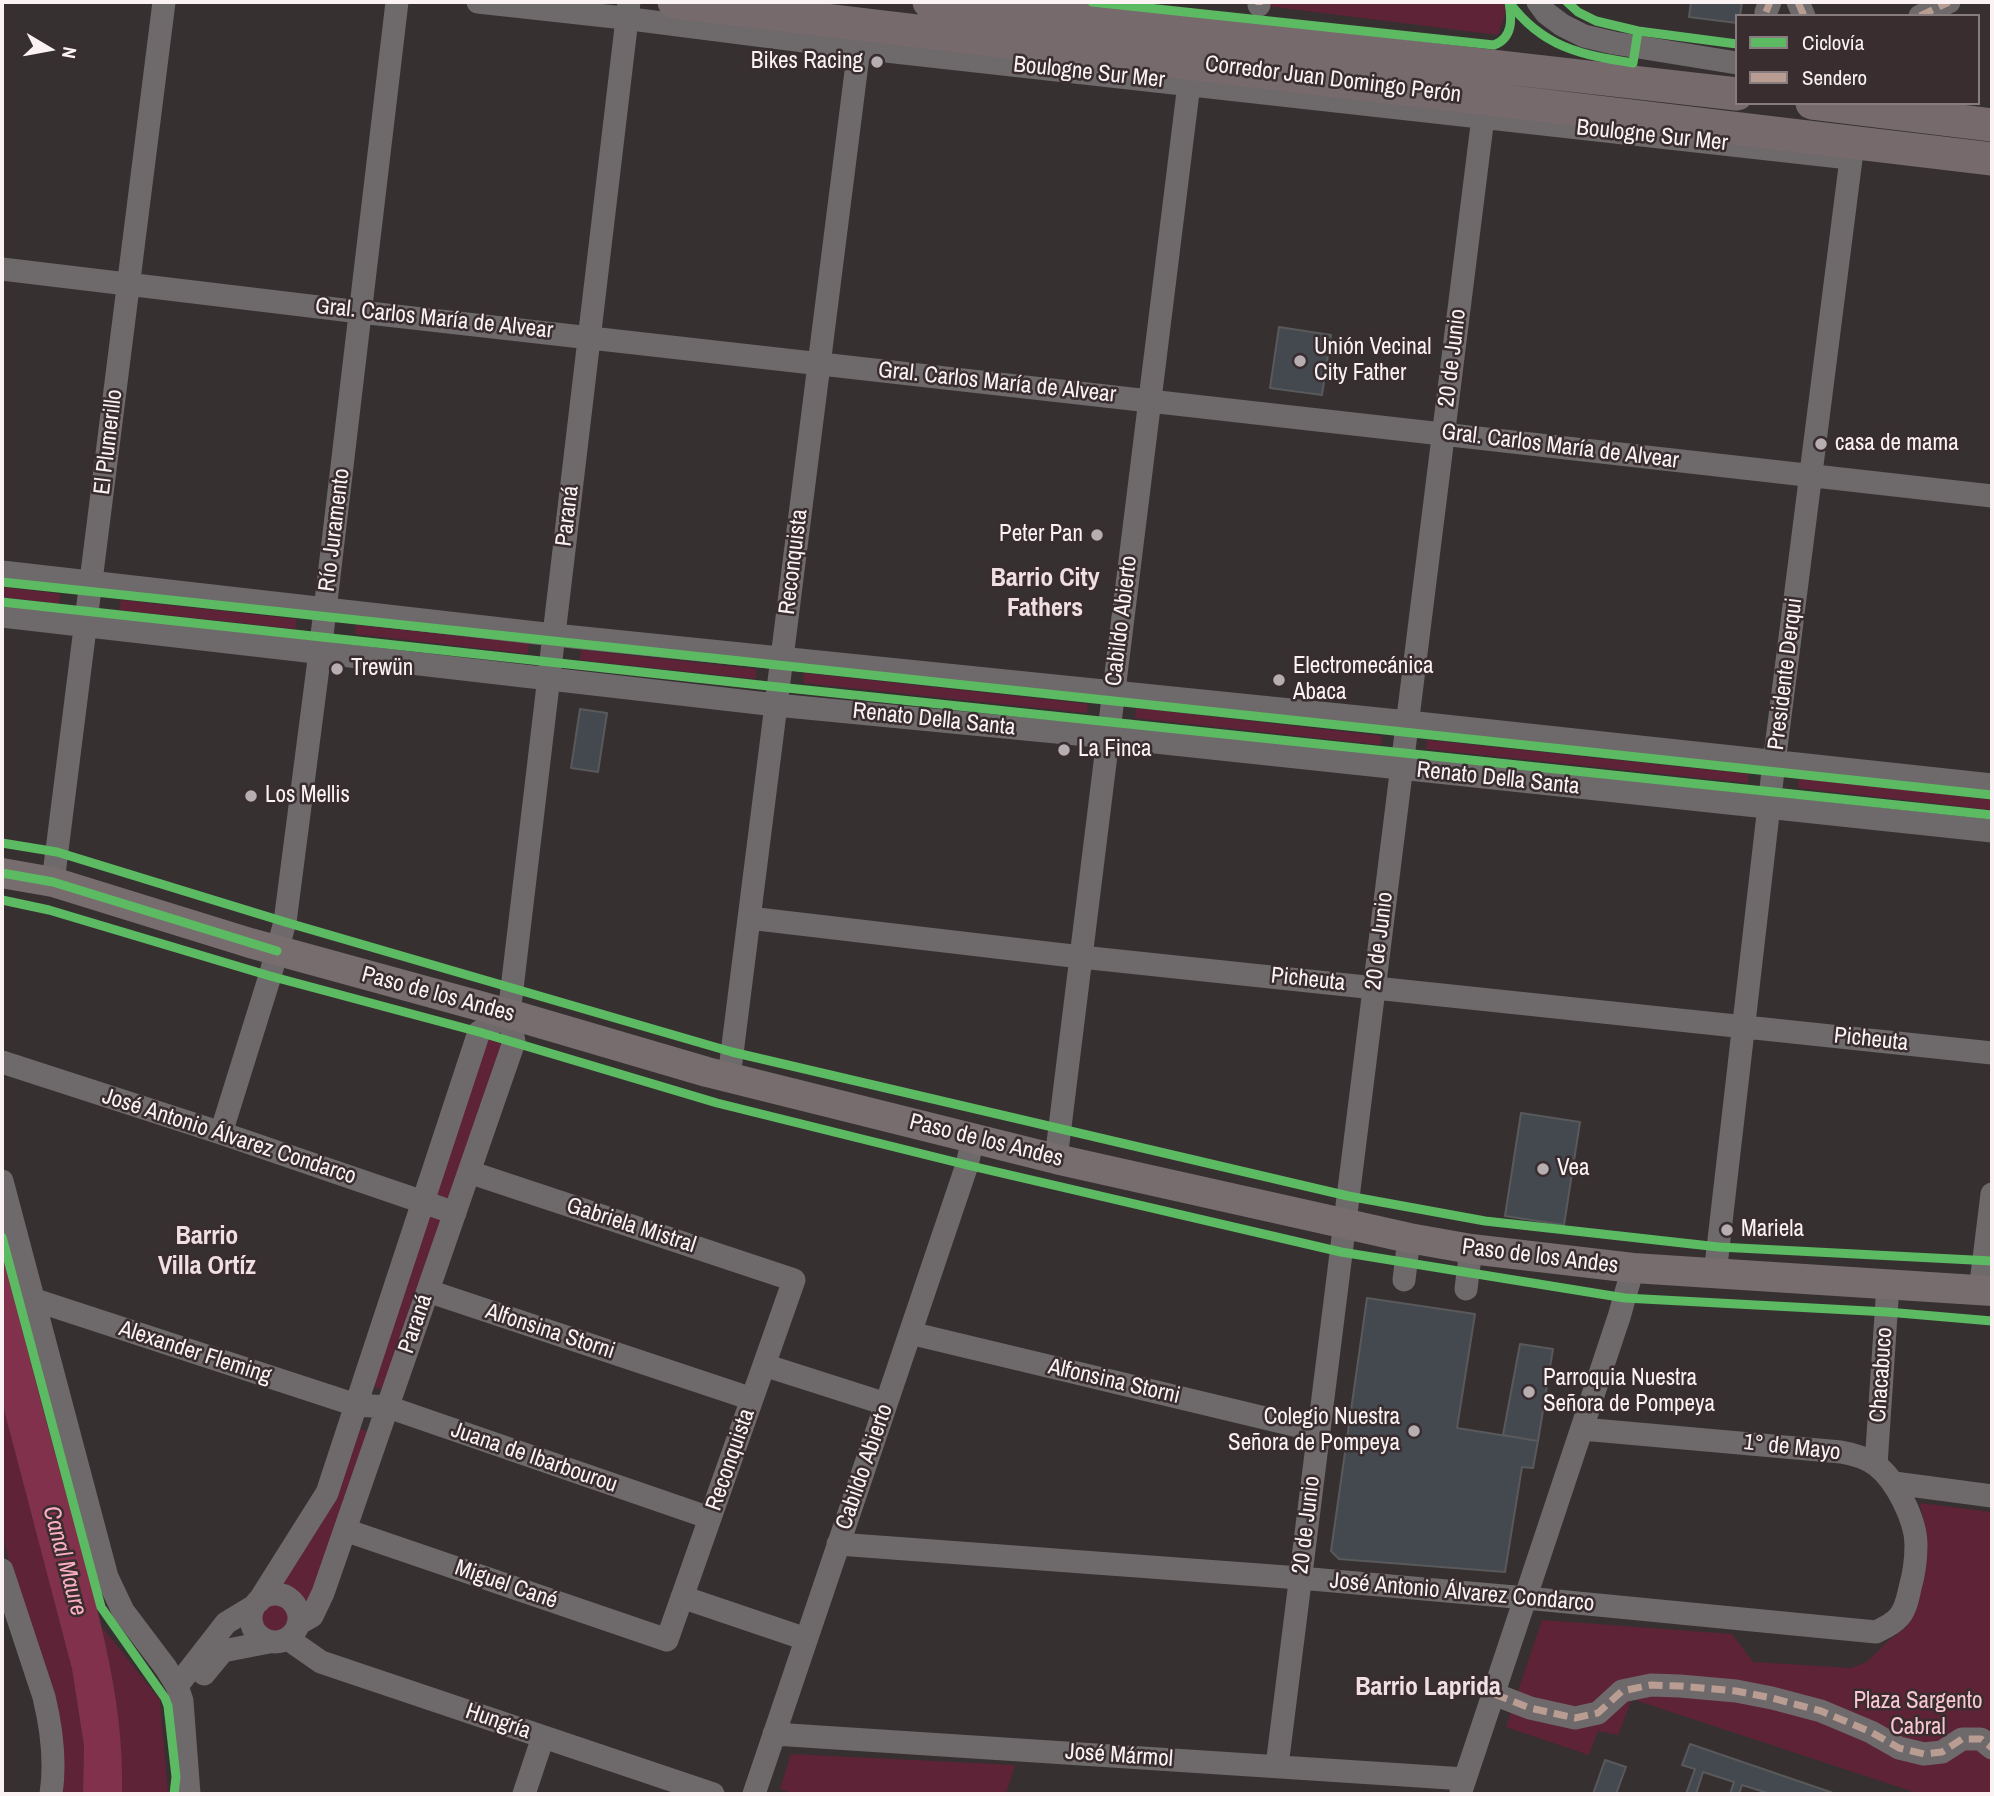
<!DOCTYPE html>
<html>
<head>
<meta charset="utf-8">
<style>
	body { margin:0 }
	#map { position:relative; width:1994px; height:1796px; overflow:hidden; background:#363031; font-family:"Archivo Narrow",sans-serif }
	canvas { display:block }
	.frame { position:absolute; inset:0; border:4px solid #fbf2f4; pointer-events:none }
	.legend { position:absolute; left:1735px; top:14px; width:245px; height:91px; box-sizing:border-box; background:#392d30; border:2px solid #877c7e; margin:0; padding:9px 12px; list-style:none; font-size:21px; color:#fbf2f4 }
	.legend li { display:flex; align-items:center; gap:14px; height:35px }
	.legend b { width:35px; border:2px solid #877c7e }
	.north { position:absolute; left:14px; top:14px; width:70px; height:70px; -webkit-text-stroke:5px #392d30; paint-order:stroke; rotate:100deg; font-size:19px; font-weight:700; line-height:28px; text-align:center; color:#fbf2f4 }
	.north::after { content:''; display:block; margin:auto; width:24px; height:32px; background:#fbf2f4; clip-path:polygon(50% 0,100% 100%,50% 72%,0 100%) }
</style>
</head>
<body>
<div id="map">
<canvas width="1994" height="1796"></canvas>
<div class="frame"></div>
<ul class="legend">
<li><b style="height:9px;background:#5cba63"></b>Ciclovía</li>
<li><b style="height:9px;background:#b99d93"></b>Sendero</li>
</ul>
<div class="north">N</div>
</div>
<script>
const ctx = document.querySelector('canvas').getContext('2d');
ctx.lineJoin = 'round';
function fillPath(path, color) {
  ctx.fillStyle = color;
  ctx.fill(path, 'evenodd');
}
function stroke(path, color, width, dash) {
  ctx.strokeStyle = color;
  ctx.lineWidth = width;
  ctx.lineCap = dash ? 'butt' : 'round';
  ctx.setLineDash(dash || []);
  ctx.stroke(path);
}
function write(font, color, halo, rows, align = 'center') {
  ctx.font = font + ' "Archivo Narrow",sans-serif';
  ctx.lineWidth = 5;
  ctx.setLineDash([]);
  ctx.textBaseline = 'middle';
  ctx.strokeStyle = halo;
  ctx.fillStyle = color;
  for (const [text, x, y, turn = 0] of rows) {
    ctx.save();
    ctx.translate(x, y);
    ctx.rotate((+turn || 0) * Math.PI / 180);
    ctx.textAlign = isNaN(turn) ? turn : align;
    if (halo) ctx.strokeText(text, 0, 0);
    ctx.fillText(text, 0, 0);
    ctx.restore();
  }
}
const green = new Path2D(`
	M1259 2H1509L1498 35 1259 5Z
	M2 587 60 594 59 604 2 597Z
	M121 600 296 619V629L119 610Z
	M356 625 529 644 528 654 355 634Z
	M581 650 756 669V679L580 660Z
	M804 673 1088 704 1087 713 803 683Z
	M1136 708 1382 736 1381 745 1135 718Z
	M1427 740 1748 774V783L1426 749Z
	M1799 778 1992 800V810L1798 788Z
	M496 1035 500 1038 502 1042 449 1198 447 1199 437 1195 487 1039Z
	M429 1215 441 1218 383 1389 376 1388 373 1382Z
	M2 1402 72 1669 84 1746 83 1794H61L5 1544 2 1525Z
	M362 1429 367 1432 308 1609 299 1595 282 1585 358 1430Z
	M1919 1503 1992 1512V1794H1920L1632 1699 1618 1735 1598 1731 1589 1755 1506 1727 1542 1620 1732 1634 1753 1662 1851 1668 1867 1662 1887 1642 1906 1627 1912 1617C1920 1579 1934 1542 1919 1503Z
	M273 1599C288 1601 296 1611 292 1625L279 1637 262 1632 258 1627 256 1615Z
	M102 1627 160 1700 168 1794H122C123 1736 115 1684 102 1627Z
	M791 1754 1015 1765 1006 1794H794L780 1789Z`);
const water = new Path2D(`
	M2 1253C24 1336 45 1419 68 1501 94 1598 125 1693 122 1794H83L84 1746 72 1669 2 1402Z`);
const building = new Path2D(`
	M1691 2H1742L1740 16H1737V23L1689 17Z
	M1279 327 1331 335 1322 395 1270 388Z
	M580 709 607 713 598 772 571 768Z
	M1521 1113 1580 1122 1564 1225 1505 1216Z
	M1367 1298 1475 1314 1457 1428 1538 1441 1533 1468 1522 1467 1505 1572 1339 1559 1331 1551Z
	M1520 1344 1553 1349 1538 1441 1503 1435Z
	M1690 1744 1836 1794H1771L1742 1785 1739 1794H1730L1734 1782 1703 1772 1696 1794H1686L1695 1769 1682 1765Z
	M1605 1760 1626 1767 1616 1794H1593Z`);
const minor = new Path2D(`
	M478 2 615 17 859 48 1840 157
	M1259 2V5
	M1538 2 1546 13 1562 25 1584 36 1614 43 1737 63
	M1798 2 1804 16
	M1766 12 1770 2
	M1920 16 1949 2
	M2 269 360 312 1992 496
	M2 572 554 635 1408 722 1992 785
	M2 616 776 705 1108 737 1992 831
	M53 882 164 2
	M749 918 1081 957 1992 1053
	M2 1062 221 1133 455 1213
	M729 1077 859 48
	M221 1133 270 976 285 922 320 652 397 2
	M1056 1159 1189 84
	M2 1181 107 1577 123 1611 166 1668 177 1686 182 1701 189 1794
	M1715 1274 1773 771 1851 159
	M1404 1280 1409 1238
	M1466 1289 1471 1249
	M428 1291 752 1399
	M1980 1291 1992 1194
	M35 1300 356 1405 388 1407 710 1518
	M910 1333 1319 1431
	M764 1365 886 1404
	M1876 1465 1888 1285
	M1894 1483 1992 1496
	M345 1530 667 1640 794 1280 469 1172
	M838 1544 1300 1578 1526 1598 1876 1632C1884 1628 1893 1624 1899 1617 1906 1609 1908 1597 1910 1588 1914 1574 1916 1559 1916 1545 1916 1520 1896 1480 1876 1465 1866 1458 1853 1454 1841 1452L1582 1429
	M2 1570 44 1697C52 1730 56 1761 51 1794
	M251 1618a24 24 0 1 1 48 0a24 24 0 1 1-48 0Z
	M682 1597 806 1639
	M259 1601 327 1493 479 1032 509 1014
	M298 1624 312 1616 323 1593 514 1042 509 1014 629 2
	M288 1639 321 1662 713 1794
	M204 1674 223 1651 269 1642
	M177 1686 226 1623 254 1606
	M1494 1694 1530 1708 1575 1718 1598 1713 1622 1691 1651 1685 1680 1686 1736 1691 1772 1698 1821 1711 1871 1732 1899 1748 1924 1754 1942 1752 1962 1739H1981L1992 1748
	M774 1734 1465 1779
	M1277 1766 1483 117
	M1461 1791 1619 1317 1633 1268
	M524 1794 543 1737
	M754 1794 967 1165 973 1138`);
const major = new Path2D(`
	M2 873 53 882 250 943 509 1014 707 1072 1056 1159 1409 1238 1471 1249 1633 1268 1992 1291`);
const highway = new Path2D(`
	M674 2 1992 159
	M929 2 1737 94
	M1812 103 1992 125`);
const quiet = new Path2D(`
	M1259 2V5
	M1798 2 1804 16
	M1766 12 1770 2
	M1920 16 1949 2
	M1494 1694 1530 1708 1575 1718 1598 1713 1622 1691 1651 1685 1680 1686 1736 1691 1772 1698 1821 1711 1871 1732 1899 1748 1924 1754 1942 1752 1962 1739H1981L1992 1748`);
const cycleway = new Path2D(`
	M1092 2 1494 45C1513 38 1512 19 1509 2
	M1509 2C1542 47 1581 55 1633 63L1638 31
	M1567 2 1578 12 1596 21 1638 31 1737 44
	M2 582 1992 795
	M2 602 778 687 1992 815
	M2 843 57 852 285 922 732 1052 1348 1196 1485 1221 1719 1247 1992 1261
	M2 873 53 882 277 951
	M2 900 49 910 270 976 479 1032 717 1103 967 1165 1341 1252 1625 1298 1887 1312 1992 1321
	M2 1237 101 1607 165 1698 168 1706 176 1777 174 1794`);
const markers = [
	[877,62,7,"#b6aeb0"],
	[1300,361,7,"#b6aeb0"],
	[1821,444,7,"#b6aeb0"],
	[1097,535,7,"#b6aeb0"],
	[337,669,7,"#b6aeb0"],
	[1279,680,7,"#b6aeb0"],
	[1064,750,7,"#b6aeb0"],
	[251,796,7,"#b6aeb0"],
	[1543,1169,7,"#b6aeb0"],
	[1727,1230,7,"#b6aeb0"],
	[1529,1392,7,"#b6aeb0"],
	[1414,1431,7,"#b6aeb0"]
];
const poiNames = [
	["Bikes Racing",863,62,"right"],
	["Unión Vecinal",1314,348],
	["City Father",1314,374],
	["casa de mama",1835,444],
	["Peter Pan",1083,535,"right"],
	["Electromecánica",1293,667],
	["Abaca",1293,693],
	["Trewün",351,669],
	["La Finca",1078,750],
	["Los Mellis",265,796],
	["Vea",1557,1169],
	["Mariela",1741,1230],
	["Parroquia Nuestra",1543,1379],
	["Señora de Pompeya",1543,1405],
	["Colegio Nuestra",1400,1418,"right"],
	["Señora de Pompeya",1400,1444,"right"]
];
const streetNames = [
	["Boulogne Sur Mer",1089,73,6],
	["Corredor Juan Domingo Perón",1333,80,7],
	["Boulogne Sur Mer",1652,136,6],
	["Gral. Carlos María de Alvear",434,319,6],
	["20 de Junio",1453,358,-83],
	["Gral. Carlos María de Alvear",997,383,6],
	["El Plumerillo",109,442,-83],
	["Gral. Carlos María de Alvear",1560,447,7],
	["Paraná",568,516,-83],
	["Río Juramento",335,530,-83],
	["Reconquista",794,562,-83],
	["Cabildo Abierto",1122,621,-83],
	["Presidente Derqui",1786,674,-83],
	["Renato Della Santa",934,720,6],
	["Renato Della Santa",1498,779,6],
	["20 de Junio",1380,941,-83],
	["Picheuta",1308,980,6],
	["Paso de los Andes",438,995,15],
	["Picheuta",1871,1040,6],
	["José Antonio Álvarez Condarco",229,1137,18],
	["Paso de los Andes",986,1141,14],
	["Gabriela Mistral",631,1226,18],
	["Paso de los Andes",1540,1257,7],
	["Paraná",416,1324,-71],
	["Alfonsina Storni",550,1332,18],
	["Alexander Fleming",195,1353,18],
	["Chacabuco",1882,1375,-86],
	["Alfonsina Storni",1114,1382,13],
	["1° de Mayo",1792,1448,6],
	["Juana de Ibarbourou",534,1458,19],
	["Reconquista",731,1460,-71],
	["Cabildo Abierto",865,1467,-71],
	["20 de Junio",1307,1525,-83],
	["Miguel Cané",506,1585,19],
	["José Antonio Álvarez Condarco",1462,1593,5],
	["Hungría",498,1722,19],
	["José Mármol",1119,1756,4]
];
const parkNames = [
	["Plaza Sargento",1918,1702],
	["Cabral",1918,1728]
];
const waterNames = [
	["Canal Maure",64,1561,75]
];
const quarterNames = [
	["Barrio City",1045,579],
	["Fathers",1045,609],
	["Barrio",207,1237],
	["Villa Ortíz",207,1267],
	["Barrio Laprida",1428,1688]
];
fillPath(green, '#5f2337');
fillPath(water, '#81314b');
fillPath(building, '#43494f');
stroke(building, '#59595b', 2);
stroke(minor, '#6e696a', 23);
stroke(major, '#776c6e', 30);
stroke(highway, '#766a6c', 33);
stroke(quiet, '#b99d93', 7, [14, 7]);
stroke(cycleway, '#5cba63', 9);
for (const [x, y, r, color] of markers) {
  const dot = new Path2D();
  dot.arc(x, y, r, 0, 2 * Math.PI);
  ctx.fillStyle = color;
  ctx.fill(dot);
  stroke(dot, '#392d30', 2.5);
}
write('23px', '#fbf2f4', '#392d30', poiNames, 'left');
write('23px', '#fbf2f4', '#392d30', streetNames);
write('23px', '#f8c5d1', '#392d30', parkNames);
write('italic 24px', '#fbafc2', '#392d30', waterNames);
write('bold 26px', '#f0dfe3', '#392d30', quarterNames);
</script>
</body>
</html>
